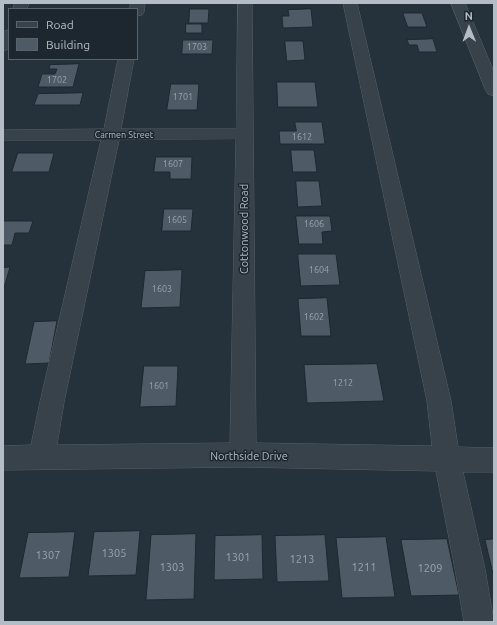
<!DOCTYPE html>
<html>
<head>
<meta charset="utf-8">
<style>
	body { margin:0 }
	#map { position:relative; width:497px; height:625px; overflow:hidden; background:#25313b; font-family:Ubuntu,sans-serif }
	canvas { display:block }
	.frame { position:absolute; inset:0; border:4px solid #b4bdc6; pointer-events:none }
	.legend { position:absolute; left:8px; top:8px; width:130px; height:52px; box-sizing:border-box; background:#1d2730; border:1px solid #59636c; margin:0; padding:5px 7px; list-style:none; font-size:12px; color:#b4bdc6 }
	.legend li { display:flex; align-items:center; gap:8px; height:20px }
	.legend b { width:20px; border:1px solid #59636c }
	.north { position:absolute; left:449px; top:8px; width:40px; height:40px; -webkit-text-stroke:3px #1d2730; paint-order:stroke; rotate:359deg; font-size:11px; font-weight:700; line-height:16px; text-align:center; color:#b4bdc6 }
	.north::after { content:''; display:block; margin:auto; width:14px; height:18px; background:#b4bdc6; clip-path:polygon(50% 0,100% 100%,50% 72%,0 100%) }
</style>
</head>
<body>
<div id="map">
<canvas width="497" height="625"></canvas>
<div class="frame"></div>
<ul class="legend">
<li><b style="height:5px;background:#38424b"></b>Road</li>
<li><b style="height:11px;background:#4e5a65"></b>Building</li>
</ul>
<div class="north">N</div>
</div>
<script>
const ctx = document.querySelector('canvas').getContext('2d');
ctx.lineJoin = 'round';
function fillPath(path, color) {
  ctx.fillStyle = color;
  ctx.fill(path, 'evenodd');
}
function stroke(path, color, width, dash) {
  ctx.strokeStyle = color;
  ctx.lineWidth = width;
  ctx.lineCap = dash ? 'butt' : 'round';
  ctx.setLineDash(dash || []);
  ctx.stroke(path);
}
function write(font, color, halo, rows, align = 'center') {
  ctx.font = font + ' Ubuntu,sans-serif';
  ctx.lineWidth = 3;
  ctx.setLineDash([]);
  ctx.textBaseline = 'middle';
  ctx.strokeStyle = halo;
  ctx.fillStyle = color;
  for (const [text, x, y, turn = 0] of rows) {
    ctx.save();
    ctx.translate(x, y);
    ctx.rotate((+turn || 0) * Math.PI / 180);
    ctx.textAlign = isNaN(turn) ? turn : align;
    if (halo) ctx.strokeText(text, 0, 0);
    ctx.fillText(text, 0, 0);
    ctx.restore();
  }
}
const building = new Path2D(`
	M190 9H209L208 23H189Z
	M311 9 313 27 283 28 282 16H289L288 10Z
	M403 13H422L427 27H408Z
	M186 24H202V33H186Z
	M433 39 437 52H419L417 45H409L407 40Z
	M183 40H213L212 54H182Z
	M285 41H303L305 60 287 61Z
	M79 64 73 87H38L42 74H55L57 69H49L50 65Z
	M277 82H315L318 107H278Z
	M171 84H199L197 110H167Z
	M83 93 80 105H34L38 94Z
	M295 122H322L325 144H280L279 131H296Z
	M291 150H314L317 172H293Z
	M18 153H54L49 172H12Z
	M156 157H192L191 179H170V172H154Z
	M296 181H319L322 206 298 207Z
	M164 209H193L191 231H162Z
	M296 216H330L332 231 322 232 323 244H299Z
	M3 221H33L29 233H15L12 245H3Z
	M298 254H336L340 285 301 286Z
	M10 267 3 291V268Z
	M182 270 180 307 141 308 145 271Z
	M327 298 331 336H301L298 299Z
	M57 321 49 363 25 364 34 322Z
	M377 364 384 401 307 403 304 365Z
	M144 366H178L176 406 140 407Z
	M140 531 136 575 88 576 94 532Z
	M75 532 69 577 19 578 28 533Z
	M196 534 194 599 146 600 151 535Z
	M262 535 263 579 214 580 215 536Z
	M325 535 329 581 277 582 275 536Z
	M386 537 395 597 342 598 336 538Z
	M447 539 459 595 411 596 401 540Z
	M494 539V578L485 540Z`);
const minor = new Path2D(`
	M15 3H29L27 9H13Z
	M131 3H145L144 12 142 15 137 16V9H130Z
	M238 3H252L256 443 432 446 427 401 343 3H357L451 401 458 447 494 448V472H463L485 569 494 622H464L455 569 436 471 243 467 3 470V446L31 445 40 402 101 140H3V130L104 129 118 59H134L121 129H236ZM236 139 230 443 57 445 64 402 119 140Z
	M451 3H465L494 72V96L488 94 486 91Z
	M9 30V49L3 51V32Z`);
const numberNames = [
	["1703",197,47],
	["1702",57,80],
	["1701",183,97],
	["1612",302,137],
	["1607",173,164],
	["1605",177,220],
	["1606",314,224],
	["1604",319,270],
	["1603",162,289],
	["1602",314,317],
	["1212",343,383],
	["1601",159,386]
];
const farStreetnames = [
	["Carmen Street",124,135]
];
const streetNames = [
	["Cottonwood Road",244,229,-90],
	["Northside Drive",249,456]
];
const nearNumbernames = [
	["1305",114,553],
	["1307",48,555],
	["1301",238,557],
	["1213",302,559],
	["1303",172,567],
	["1211",364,567],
	["1209",430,568]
];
fillPath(building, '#4e5a65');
stroke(building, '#1f2932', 1);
stroke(minor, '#566069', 1);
fillPath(minor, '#38424b');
write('9px', '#9aa4ae', null, numberNames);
write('9px', '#b4bdc6', '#1d2730', farStreetnames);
write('11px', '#b4bdc6', '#1d2730', streetNames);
write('11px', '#9aa4ae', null, nearNumbernames);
</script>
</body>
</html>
